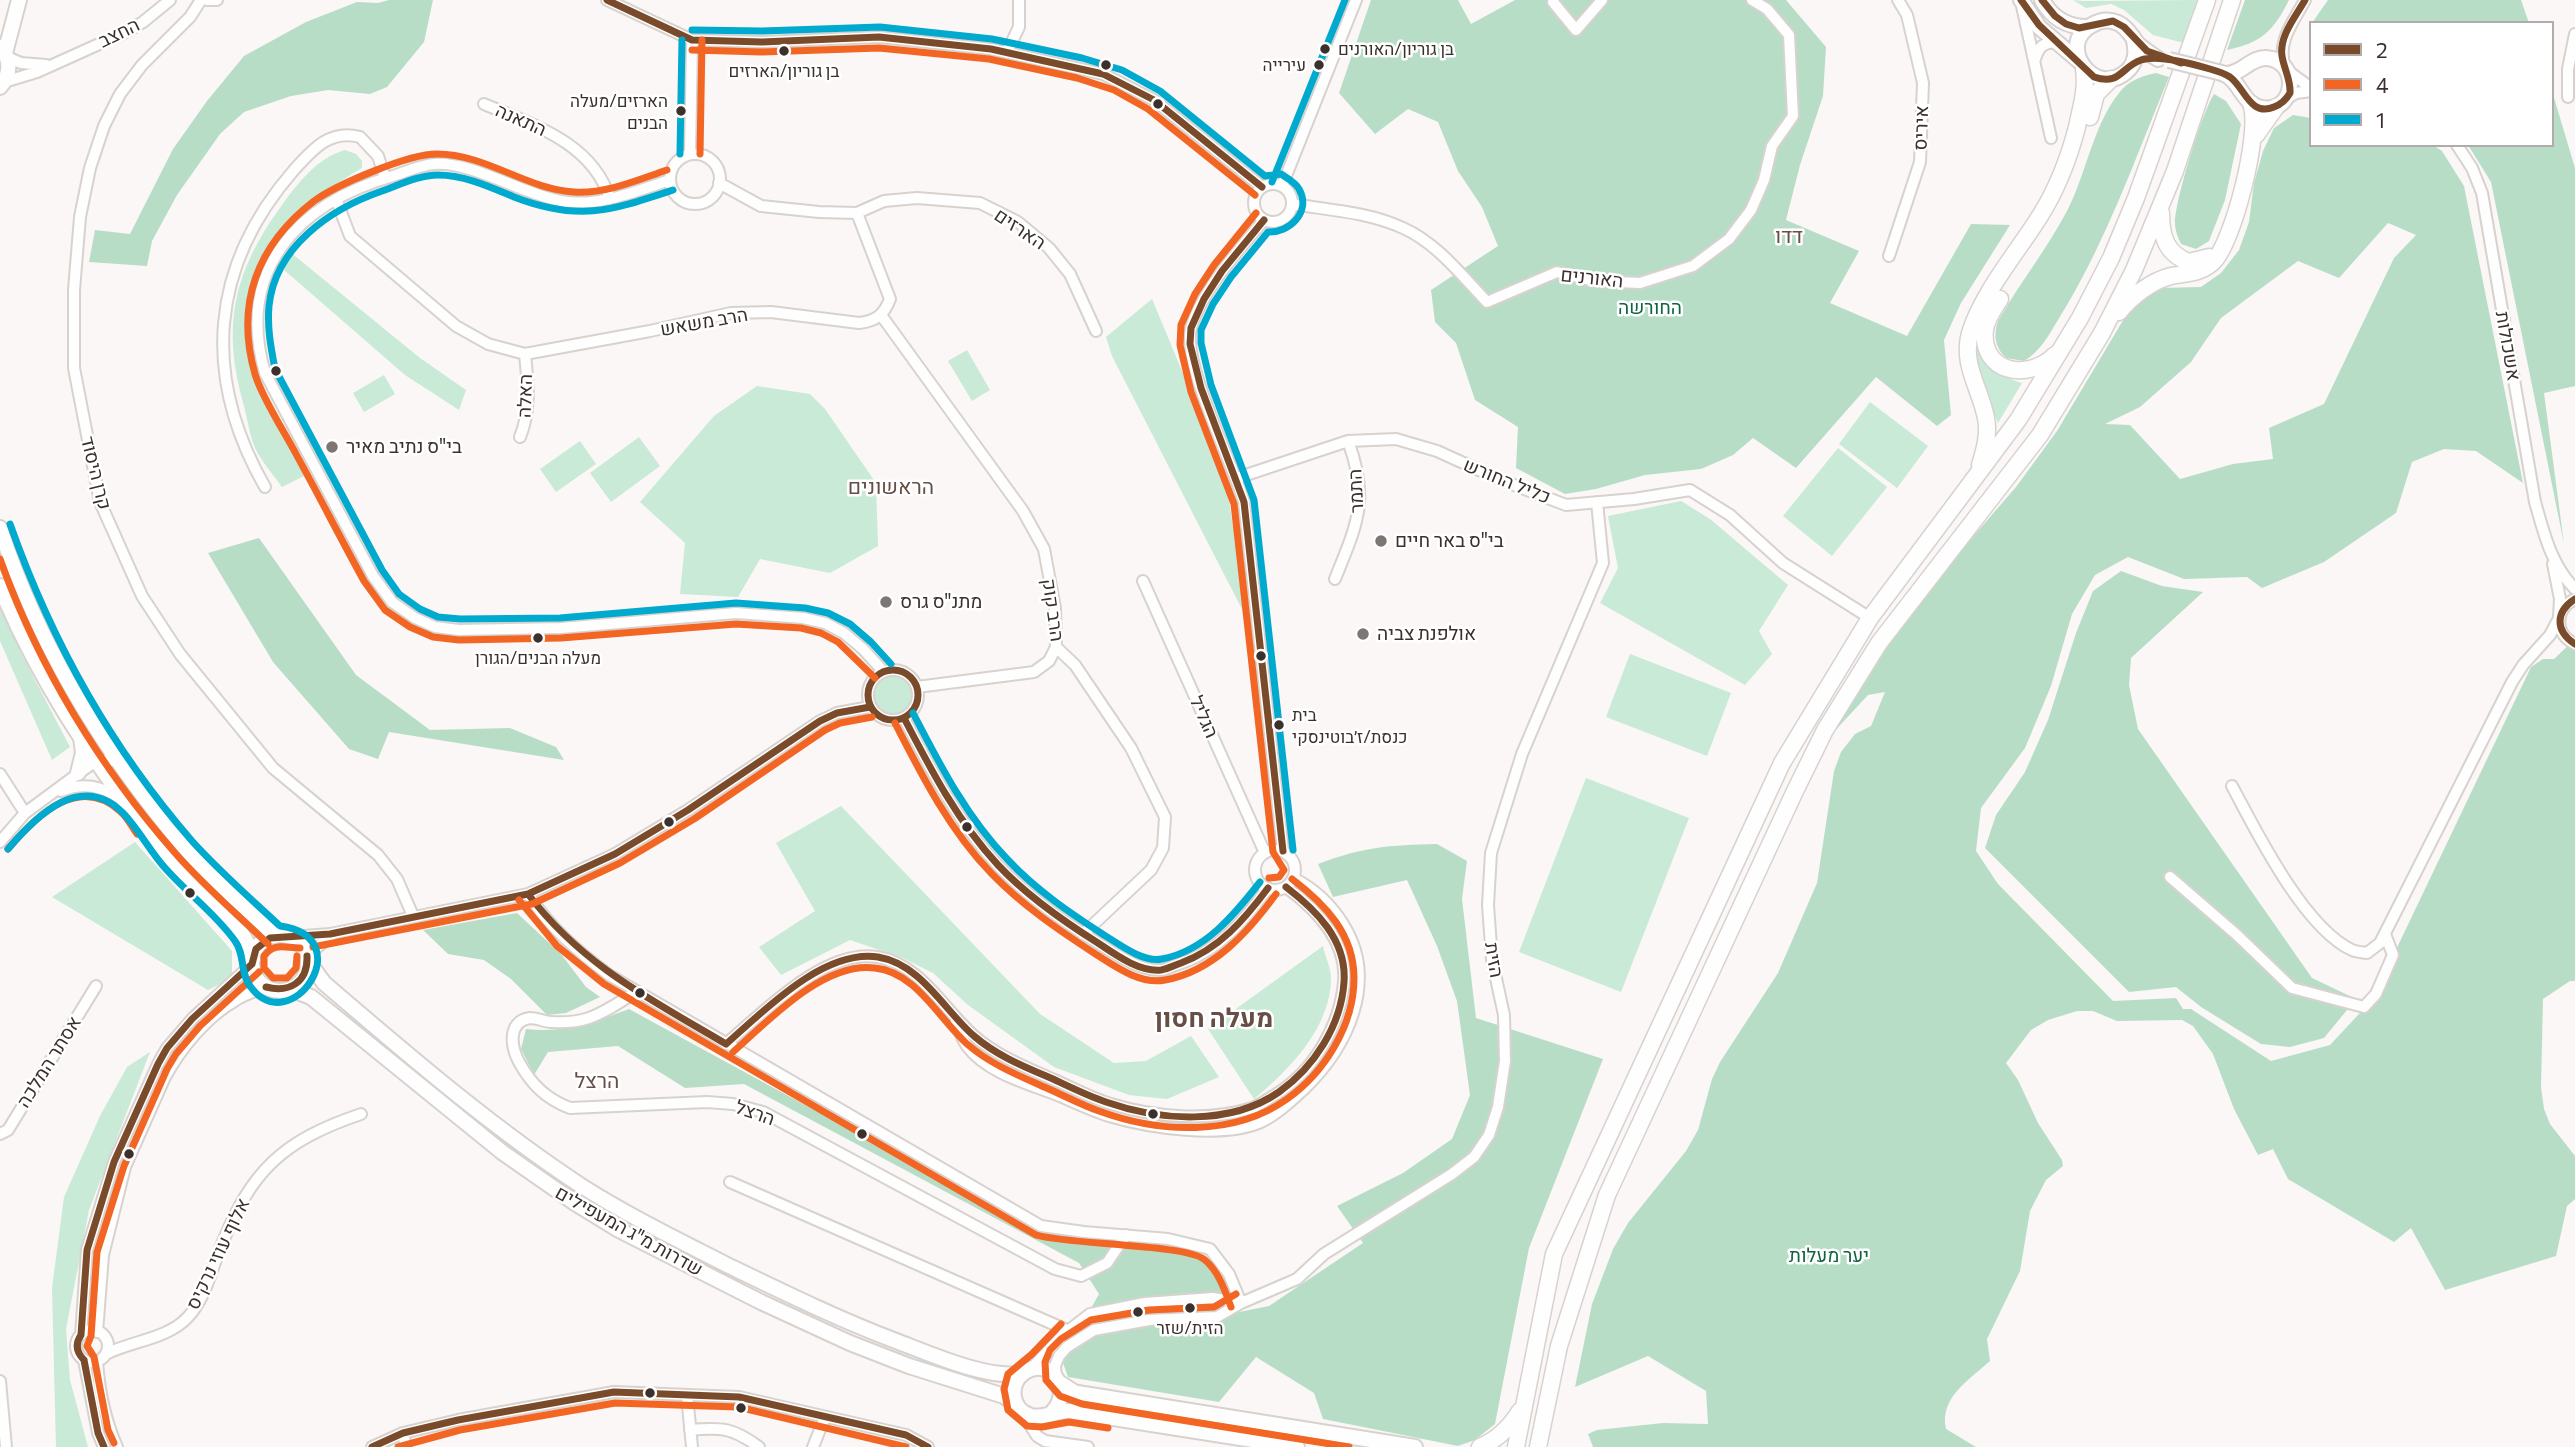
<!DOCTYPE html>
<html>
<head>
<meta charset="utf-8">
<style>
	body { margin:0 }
	#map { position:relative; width:2575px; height:1447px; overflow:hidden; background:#faf7f6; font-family:Commissioner,sans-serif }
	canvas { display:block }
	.legend { position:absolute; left:2309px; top:21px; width:245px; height:126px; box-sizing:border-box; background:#fff; border:2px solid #b1acab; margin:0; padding:9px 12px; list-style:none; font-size:21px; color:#3b302c }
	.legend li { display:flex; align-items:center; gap:14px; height:35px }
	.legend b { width:35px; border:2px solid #b1acab }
</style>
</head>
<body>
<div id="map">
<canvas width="2575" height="1447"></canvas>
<ul class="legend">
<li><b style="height:9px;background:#7a4b2a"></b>2</li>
<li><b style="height:9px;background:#f26522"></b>4</li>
<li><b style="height:9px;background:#00a9ce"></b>1</li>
</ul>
</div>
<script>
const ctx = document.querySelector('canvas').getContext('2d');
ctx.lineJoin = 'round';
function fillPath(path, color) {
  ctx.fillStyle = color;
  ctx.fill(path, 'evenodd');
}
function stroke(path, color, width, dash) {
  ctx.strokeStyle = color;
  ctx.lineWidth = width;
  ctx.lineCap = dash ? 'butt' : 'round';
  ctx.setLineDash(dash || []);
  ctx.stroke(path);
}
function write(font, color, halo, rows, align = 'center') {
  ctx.font = font + ' Commissioner,Heebo,sans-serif';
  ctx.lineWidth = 5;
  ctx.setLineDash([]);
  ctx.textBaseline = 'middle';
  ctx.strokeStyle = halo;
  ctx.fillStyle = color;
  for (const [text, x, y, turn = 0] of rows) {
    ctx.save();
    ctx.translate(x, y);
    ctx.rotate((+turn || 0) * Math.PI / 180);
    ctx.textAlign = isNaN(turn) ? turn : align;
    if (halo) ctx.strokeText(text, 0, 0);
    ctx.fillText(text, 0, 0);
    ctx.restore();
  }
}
const green = new Path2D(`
	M2073 0 2083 1 2197 0 2184 43 2153 35 2124 10 2111 4 2086 8Z
	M345 150 356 154 362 161V168C307 200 267 236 255 300 252 315 248 332 251 348 257 392 286 435 306 475L282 487C274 476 264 464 257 452 250 439 248 421 244 406 221 326 233 272 282 205 299 182 317 158 345 150Z
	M290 252 420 358 466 390 459 410 405 375 283 269Z
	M1152 299 1225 474 1247 619 1112 356 1106 337Z
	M1975 346C1986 368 1999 376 2022 383L1998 423 1976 370Z
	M967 350 990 390 972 401 948 361Z
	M384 375 395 394 364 412 353 393Z
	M757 386 810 394 825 409 876 483 878 546 830 573 760 559 738 597 680 594 685 543 640 502 714 416Z
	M1870 402 1928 446 1897 488 1839 444Z
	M639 437 660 466 611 502 590 473Z
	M580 441 596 464 556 492 540 469Z
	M1838 448 1887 487 1832 556 1783 516Z
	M1681 501 1710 519 1788 585 1759 631 1772 654 1745 685 1600 603 1618 568 1608 516Z
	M0 598 21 653 70 747 52 760 0 641Z
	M1630 654 1731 693 1707 756 1606 717Z
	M871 695a21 21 0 1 1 42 0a21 21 0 1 1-42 0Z
	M1586 778 1689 818 1621 992 1519 952Z
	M841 806 1040 1014 1114 1063 1146 1061 1191 1036 1219 1077 1167 1099 1129 1095 1054 1067 968 1005 933 973 903 958 850 940 781 975 759 947 815 911 776 843Z
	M135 842 232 951V978L208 990 52 897Z
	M1323 946C1325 956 1331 968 1331 978 1331 1027 1290 1069 1254 1099L1208 1029Z
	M150 1052 89 1210 66 1329 70 1380 88 1447H56L52 1288 64 1197 100 1116 127 1067Z`);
const forest = new Path2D(`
	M389 0H433L424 42 387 87 370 94 328 90 291 96 244 112 220 134 177 195 152 241 147 266 89 262 95 230 130 234 173 149 207 101 244 56 306 22 357 2 378 3Z
	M1371 0H1458L1471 24 1515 0H1786L1826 47 1823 96 1800 165 1786 220 1859 251 1830 303 1907 336 1971 224 2010 225 1961 303 1944 340 1951 415 1937 426 1876 377 1796 468 1753 438 1733 455 1701 469 1645 475 1596 489 1565 494 1516 468 1518 427 1475 400 1456 343 1435 322 1431 290 1498 246 1482 207 1458 171 1438 122 1408 109 1375 134 1339 93Z
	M2245 0H2289C2274 30 2262 43 2227 50Z
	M2328 0H2521L2529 23H2312Z
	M2156 73 2169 77C2135 159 2105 245 2058 320 2048 336 2040 352 2024 361L2006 358C1995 348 1993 335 1998 321 2019 284 2047 249 2067 211 2086 175 2093 125 2119 93 2128 81 2141 76 2156 73Z
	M2552 91 2575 168V386L2544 393 2564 544 2491 182 2468 145H2552Z
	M2214 94 2226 101 2241 124 2225 200 2209 241 2196 249 2181 244C2178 237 2175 231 2175 223 2175 201 2202 112 2214 94Z
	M2293 115 2311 118V145H2433L2442 151 2464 186 2523 483 2476 451 2444 449 2412 462 2396 513 2324 562 2262 588 2247 577 2184 579 2128 557 2095 575 2072 614 2051 686 2025 748 1981 808 1976 851 1998 884 2113 1001 2176 998 2183 1009H2191L2271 1061 2330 1045 2372 1000 2531 667 2543 659H2554L2575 639V981H2570L2543 999 2541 1087 2544 1109 2550 1124 2575 1156V1199L2567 1206 2556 1256 2445 1290 2411 1228 2394 1242 2288 1179 2273 1149 2258 1155 2234 1109 2213 1054 2193 1026 2182 1020 2117 1021 2093 1011H2077L2048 1020 2031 1030 2006 1063 2018 1080 2038 1123 2062 1160 2063 1166 2046 1180 2030 1211 2020 1271 1987 1339 1990 1361C1969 1380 1939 1398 1946 1429L1976 1447H1593L1588 1434 1597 1430 1663 1423 1708 1424 1706 1391 1648 1356 1575 1387 1592 1304 1613 1249 1628 1223 1686 1151 1698 1130 1712 1079 1720 1062 1778 973 1817 883 1834 771 1841 752 1855 734 1871 726 1885 692 1868 695 1830 736 1918 600 2016 487 2057 431 2128 312 2158 288 2201 287 2221 273 2239 250 2249 222 2254 183 2263 151 2274 128ZM2388 223 2416 235 2394 258 2324 404 2269 428 2273 459 2233 464 2180 479 2130 425 2105 424 2140 407 2191 362 2221 318 2298 261 2339 278Z
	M259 538 356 675 430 730 510 728 556 747 564 760 389 732 378 759 349 749 273 662 208 553Z
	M2121 571 2162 586 2203 592 2131 658 2129 685 2138 729 2312 978 2356 999 2324 1038 2290 1047 2261 1044 2201 1007 2176 987 2129 992 1985 848 1996 815 2025 772 2048 720 2076 633 2093 591Z
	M1437 844 1467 861 1462 899 1476 1018 1603 1059 1529 1248 1495 1424 1475 1440 1458 1446 1323 1419 1314 1393 1256 1357 1219 1402 1068 1377 1062 1360 1099 1294 1079 1263 744 1084 685 1088 618 1046 548 1052 534 1075 521 1049 526 1029C566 1033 592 1023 629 1009L1036 1231 1161 1251 1196 1250 1222 1282 1229 1314 1269 1306 1363 1243 1337 1206 1403 1173 1452 1139 1470 1095 1457 1001 1437 946 1407 880 1333 897 1318 864C1363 847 1389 845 1437 844Z
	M517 913 561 954 586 987 600 997 566 1013 547 1015 511 979 484 960 448 954 423 930Z`);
const minor = new Path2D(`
	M201 0 190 17 142 65 120 94 104 126 90 168 80 217 74 290V368L100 502 142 596 180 654 273 768 378 855 397 879 413 916
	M207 0H217
	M607 0 692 40 762 42 879 37 991 49 1103 74 1154 100 1262 187
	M1553 2 1576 30 1602 0
	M2022 6 2051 138
	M1007 52 1019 27V0
	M7 57 21 63 46 65
	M2035 59C2039 46 2043 43 2056 42
	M2285 67C2276 42 2294 21 2305 0
	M2288 71 2311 88
	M4 82 37 72 128 31 143 22 170 0
	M2568 97V69L2575 34
	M2286 99 2296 93 2311 91
	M484 104C533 125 592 142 610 199
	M2457 145 2472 168 2482 193 2535 502C2544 533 2551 565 2575 589
	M690 154 692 40
	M670 179a25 25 0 1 1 50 0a25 25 0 1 1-50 0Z
	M670 180C636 191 598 208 561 201 522 194 471 161 434 164 420 165 406 172 393 176 298 203 235 270 265 373L373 576 392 602 415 618 435 627 459 630 561 628 736 613 803 618 825 623 844 633 863 649 883 671
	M1254 203a19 19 0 1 1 38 0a19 19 0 1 1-38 0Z
	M1282 186 1356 0
	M336 199 350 236 456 326 488 344 525 354 650 331 731 313 771 312 859 323C876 321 884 315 890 299L857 213 819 212 761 206 719 183
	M1292 204C1329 210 1368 212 1403 228 1437 243 1462 276 1487 302L1557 272 1593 281 1640 283 1693 266 1729 239 1751 210 1764 180 1772 146 1793 116 1789 35 1767 9 1752 0
	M857 213 884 201 917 198 980 203 1018 222 1049 248 1070 274 1096 331
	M1264 220C1239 250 1202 290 1191 328 1182 364 1232 461 1244 502L1283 851
	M1889 256 1920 162 1923 83 1907 15 1898 0
	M881 315 1023 511 1044 549 1055 608 1056 647 1049 661 1034 672 917 687
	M520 437C531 410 528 384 525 354
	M1237 478 1348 441 1396 439 1437 451 1501 480 1566 505 1634 499 1690 490 1730 515 1783 563 1870 618
	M265 487C202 377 209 267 294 170 313 149 330 129 360 137L378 156 385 178
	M2553 564 2560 599 2559 617
	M1335 579C1357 524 1370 500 1348 441
	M1143 581 1265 853
	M2575 599C2554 609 2554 634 2575 644
	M1056 647 1075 665 1131 748 1165 817 1163 848 1151 870 1083 934
	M868 695a25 25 0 1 1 50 0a25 25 0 1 1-50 0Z
	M904 718C928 764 953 813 987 853 1017 889 1059 919 1098 943 1116 954 1139 971 1161 970 1166 970 1172 966 1176 965 1218 952 1243 922 1268 888
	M0 774 25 813
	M2232 786C2256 831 2304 928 2352 950 2356 952 2362 952 2367 953L2380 943 2512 682 2523 665 2550 635 2558 620
	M61 791C84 782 101 786 121 799
	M0 842 25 813 90 765 106 760 121 762
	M1255 870a20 20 0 1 1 40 0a20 20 0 1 1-40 0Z
	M2170 877 2237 935 2292 988 2364 1007 2376 994 2393 955 2385 934
	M528 894C550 928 577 951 609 975L1041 1226 1084 1232 1168 1239 1210 1249 1229 1274 1241 1303
	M291 937 330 934 528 894 615 854 688 810 820 721 837 713 870 707
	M307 956 332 935
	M637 991C622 1001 606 1012 589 1018 577 1022 564 1023 551 1022 545 1022 537 1018 530 1018 507 1021 511 1047 519 1062 531 1084 546 1099 570 1108L707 1102 733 1104 763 1112 1055 1269 1081 1276 1107 1263 1126 1235
	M956 1022C959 1030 962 1039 967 1046 988 1074 1030 1084 1060 1096 1076 1103 1093 1111 1109 1116 1150 1128 1222 1139 1261 1122 1276 1115 1291 1101 1303 1090 1348 1047 1379 981 1343 924 1330 903 1315 889 1293 878
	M726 1044C764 1012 824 949 877 957 921 964 943 1009 974 1036 997 1056 1025 1067 1052 1079 1071 1087 1091 1098 1111 1104 1153 1117 1210 1122 1252 1108 1260 1105 1268 1099 1275 1095 1314 1071 1340 1026 1344 982 1348 941 1316 909 1286 887
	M0 1134 8 1130 96 986
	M730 1182 1069 1331
	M76 1346a16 16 0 1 1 32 0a16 16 0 1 1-32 0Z
	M97 1332 103 1255 125 1167 165 1077C181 1048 207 1016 236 1000 245 994 256 991 266 987
	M81 1335 87 1250 114 1162 158 1064 167 1048 192 1019 252 964
	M106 1354C131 1341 168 1339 188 1317 205 1299 211 1271 220 1249 251 1170 282 1141 361 1114
	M84 1360 98 1433 104 1447
	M97 1361C99 1391 105 1420 117 1447
	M1030 1370 1064 1334 1090 1314 1145 1303 1213 1298 1241 1303
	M1056 1377 1055 1366 1059 1356 1067 1347 1094 1330 1149 1320 1217 1317 1241 1303 1297 1279 1324 1254 1452 1174 1474 1157 1489 1135 1498 1107 1505 1061 1504 1015 1492 960 1488 905 1491 853 1522 754 1603 563 1597 502
	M0 1381 6 1447
	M687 1395 692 1447
	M1021 1411 1037 1436 1045 1441 1088 1447
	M690 1430C722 1427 733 1428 759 1447
	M403 1433 406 1447
	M372 1447 403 1433 458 1420 614 1392 739 1397 906 1435 928 1447
	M813 1447 825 1417`);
const major = new Path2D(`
	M2021 0 2039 27 2079 61
	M2042 0C2052 18 2067 27 2087 27
	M2133 37C2137 50 2137 63 2126 72 2094 99 2055 44 2092 25 2100 20 2109 19 2118 23 2129 28 2132 39 2140 46 2146 51 2152 55 2158 59
	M5 53 19 0
	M2222 73C2241 80 2242 105 2262 108 2296 114 2301 60 2266 58 2251 57 2242 74 2226 74
	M0 87C11 74 11 60 1 47
	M0 528C38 645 104 752 183 846 211 878 244 906 275 936
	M0 586C36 675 90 757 149 833 164 851 179 868 195 885 217 908 246 927 253 959
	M78 773 83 753 81 737
	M252 963a28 28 0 1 1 56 0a28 28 0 1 1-56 0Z
	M308 961 324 983 345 1001C421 1066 499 1132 583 1187 629 1216 678 1240 727 1265 783 1292 838 1319 896 1341 928 1353 990 1381 1023 1373
	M281 991 293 990 311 997 502 1152 575 1203 619 1230 761 1302 850 1343 909 1366 1004 1396 1017 1405
	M1060 1383 1074 1392 1084 1394 1415 1447
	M1049 1415C1076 1394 1051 1355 1025 1372 1008 1383 1010 1410 1031 1416 1043 1419 1056 1411 1069 1411L1297 1447`);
const highway = new Path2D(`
	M2090 117 2096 94 2111 79
	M2256 135 2276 107
	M2161 213C2161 236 2166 254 2189 262L2209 257
	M2000 299C1994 308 1987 318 1985 329 1980 373 2028 382 2055 355
	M2119 312C2131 297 2151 281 2171 276 2186 273 2199 274 2212 263 2233 245 2262 130 2251 104
	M1980 465C1985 449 1989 434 1986 418 1980 387 1960 363 1971 330 1984 291 2018 251 2040 216 2057 189 2069 158 2077 127 2081 107 2087 90 2084 69
	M1480 1447C1497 1440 1510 1427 1520 1411
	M1516 1447 1554 1254 1782 763 1870 618 2018 420 2080 318 2111 258 2136 198 2207 0
	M1538 1447 1559 1346 1607 1195 1795 791 1825 730 1879 643 2040 435 2102 333 2134 270 2175 171 2232 0`);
const majorBridge = new Path2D(`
	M2169 60 2222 73`);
const bus1 = new Path2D(`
	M607 0 692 40 762 42 879 37 991 49 1103 74 1154 100 1262 187
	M2021 0 2039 25 2094 77C2120 86 2121 67 2141 60 2158 54 2193 64 2210 69 2217 71 2224 73 2230 77 2245 88 2250 117 2274 107 2282 104 2286 100 2290 93 2291 80 2284 69 2282 56 2279 36 2296 16 2305 0
	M2042 0 2055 16 2066 24 2079 28 2113 21 2124 27 2147 51 2181 63
	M1264 220 1222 271 1204 299 1191 328 1190 344 1201 388 1244 502 1283 851
	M2575 599C2555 612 2555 631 2575 644
	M868 695a25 25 0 1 1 50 0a25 25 0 1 1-50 0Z
	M904 718C931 770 958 822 998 865 1027 896 1063 921 1098 943 1116 955 1139 972 1161 970 1168 969 1175 965 1181 963 1219 949 1244 920 1268 888
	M528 894C583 966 650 999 726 1044
	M252 964 256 949 270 938 330 934 528 894 615 854 688 810 820 721 837 713 870 707
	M266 987C290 993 308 982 307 956
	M726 1044C764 1011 823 949 878 957 921 964 944 1010 974 1036 997 1056 1025 1067 1053 1079 1070 1087 1088 1096 1106 1102 1160 1121 1230 1126 1279 1092 1314 1067 1341 1026 1344 982 1347 940 1316 910 1286 887
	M84 1360C76 1352 75 1344 81 1335L87 1250 114 1162 158 1064 167 1048 192 1019 252 964
	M84 1360 98 1433 104 1447
	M372 1447 403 1433 458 1420 614 1392 739 1397 906 1435 928 1447`);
const bus2 = new Path2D(`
	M692 50 762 52 879 48 989 59 1077 78 1114 90 1148 109 1255 195
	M700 154 702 40
	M667 170C637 180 606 194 574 192 526 189 486 154 437 154 408 154 338 184 314 201 257 245 235 304 255 374 261 396 285 433 296 454 319 496 341 539 364 581L385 610 410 627 433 637 459 640 561 638 736 624 801 628 821 633 838 642 875 678
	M1256 213 1214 265 1195 294 1181 325 1180 345 1191 392 1234 504 1273 852 1284 870 1279 877 1269 878
	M0 559C38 666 101 769 176 854 204 886 237 914 268 944
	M895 723C922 776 950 831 992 874 1023 906 1060 931 1097 955 1116 967 1141 985 1165 980 1214 971 1249 931 1276 894
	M8 849C36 816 79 773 121 812 128 818 132 827 137 834
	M519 900 557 946 604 984 1036 1235C1069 1245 1187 1244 1205 1260 1219 1272 1225 1291 1231 1307
	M313 947 532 904 620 863 694 819 825 730 840 723 872 717
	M297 956 296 968 287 978H273L264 968V956C274 942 285 948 300 948
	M733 1052C768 1021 824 961 875 968 916 972 939 1019 967 1044 991 1065 1022 1077 1051 1090 1067 1097 1082 1105 1099 1111 1159 1133 1234 1137 1287 1099 1325 1072 1354 1025 1354 978 1354 934 1325 904 1292 879
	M1236 1294 1214 1307 1149 1310 1091 1320 1061 1339 1050 1350 1045 1362 1046 1380 1060 1396 1082 1404 1349 1447
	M1061 1324 1032 1354 1008 1374 1004 1389 1008 1410 1027 1426 1042 1427 1069 1422 1108 1428
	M114 1443 108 1430 94 1357 87 1346 91 1336 97 1252 124 1166 167 1069 176 1054 200 1026 259 972
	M398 1447 460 1430 615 1403 738 1407 906 1447`);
const bus3 = new Path2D(`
	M692 30 762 31 880 27 992 39 1082 58 1122 70 1160 91 1265 176 1281 174C1287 178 1296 183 1299 189 1312 212 1289 233 1268 232L1231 277 1213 304 1201 330V343L1211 385 1254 500 1293 850
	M680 154 682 40
	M1272 182 1345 0
	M673 190C610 211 579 222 514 197 490 187 464 175 438 175 419 175 399 185 382 191 330 209 275 247 269 306 267 328 271 348 275 369L382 570 399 594 420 609 438 617 460 619 560 618 736 603 805 608 828 613 850 624 871 642 891 664
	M913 713C940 765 967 818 1008 860 1036 890 1070 913 1104 935 1119 944 1143 963 1162 959 1205 951 1235 914 1260 882
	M8 849C36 816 81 771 123 813 139 830 150 851 165 868 187 893 216 914 235 941 245 954 240 973 250 986 290 1042 362 937 280 926 250 898 219 871 192 841 111 748 51 640 10 524`);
const markers = [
	[1325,49,6,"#3b302c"],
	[784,51,6,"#3b302c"],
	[1106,65,6,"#3b302c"],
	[1319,65,6,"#3b302c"],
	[1158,104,6,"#3b302c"],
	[681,111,6,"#3b302c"],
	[276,371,6,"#3b302c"],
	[332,447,7,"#7e7673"],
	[1381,541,7,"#7e7673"],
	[886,602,7,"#7e7673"],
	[1363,634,7,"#7e7673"],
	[538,638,6,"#3b302c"],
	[1261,656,6,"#3b302c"],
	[1279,725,6,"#3b302c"],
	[669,822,6,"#3b302c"],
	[967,827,6,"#3b302c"],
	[190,893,6,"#3b302c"],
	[640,993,6,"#3b302c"],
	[1153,1114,6,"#3b302c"],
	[862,1134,6,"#3b302c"],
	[129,1154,6,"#3b302c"],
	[1190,1308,6,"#3b302c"],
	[1138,1312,6,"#3b302c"],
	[650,1393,6,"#3b302c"],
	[741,1408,6,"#3b302c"]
];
const busNames = [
	["בן גוריון/האורנים",1338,49,"left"],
	["עירייה",1306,65,"right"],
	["בן גוריון/הארזים",784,71],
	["הארזים/מעלה",668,101,"right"],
	["הבנים",668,123,"right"],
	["מעלה הבנים/הגורן",538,658],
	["בית",1292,715,"left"],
	["כנסת/ז׳בוטינסקי",1292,737,"left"],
	["הזית/שזר",1190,1328]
];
const streetNames = [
	["החצב",119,33,-26],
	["התאנה",521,120,24],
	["איריס",1921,128,-88],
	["הארזים",1020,229,34],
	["האורנים",1592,278,6],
	["הרב משאש",704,322,-10],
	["אשכולות",2508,346,80],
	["האלה",525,396,-88],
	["קרן היסוד",96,473,76],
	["כליל החורש",1507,481,22],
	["התמר",1356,491,-93],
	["הרב קוק",1053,610,82],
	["הגליל",1204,717,66],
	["הזית",1494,960,81],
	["אסתר המלכה",49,1062,-58],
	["הרצל",755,1113,19],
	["שדרות מ\"ג המעפילים",629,1231,29],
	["אלוף עוזי נרקיס",218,1254,-64]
];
const parkNames = [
	["החורשה",1650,308],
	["יער מעלות",1829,1256]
];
const poiNames = [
	["בי\"ס נתיב מאיר",346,447],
	["בי\"ס באר חיים",1395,541],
	["מתנ\"ס גרס",900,602],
	["אולפנת צביה",1377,634]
];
const neighbourhoodNames = [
	["דדו",1789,236],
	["הראשונים",891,487],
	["הרצל",597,1081]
];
const districtNames = [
	["מעלה חסון",1214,1018]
];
fillPath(green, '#c8ead6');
fillPath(forest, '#b8ddc7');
stroke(minor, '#d8d2cf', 14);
stroke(major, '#d8d2cf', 18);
stroke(highway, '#d8d2cf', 19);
stroke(minor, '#fefefe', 10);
stroke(major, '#fefefe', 14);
stroke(highway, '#fefefe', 16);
stroke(majorBridge, '#d8d2cf', 18, []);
stroke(majorBridge, '#fefefe', 14);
stroke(bus1, '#7a4b2a', 7);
stroke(bus2, '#f26522', 7);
stroke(bus3, '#00a9ce', 7);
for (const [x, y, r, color] of markers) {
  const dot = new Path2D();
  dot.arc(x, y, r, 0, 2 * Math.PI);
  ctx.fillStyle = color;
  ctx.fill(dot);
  stroke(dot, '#fff', 2.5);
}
write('17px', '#3b302c', '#fff', busNames);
write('19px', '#3b302c', '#fff', streetNames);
write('19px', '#116441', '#fff', parkNames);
write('19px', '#3b302c', '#fff', poiNames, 'left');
write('21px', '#674e46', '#fff', neighbourhoodNames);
write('bold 26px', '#674e46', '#fff', districtNames);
</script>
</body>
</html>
